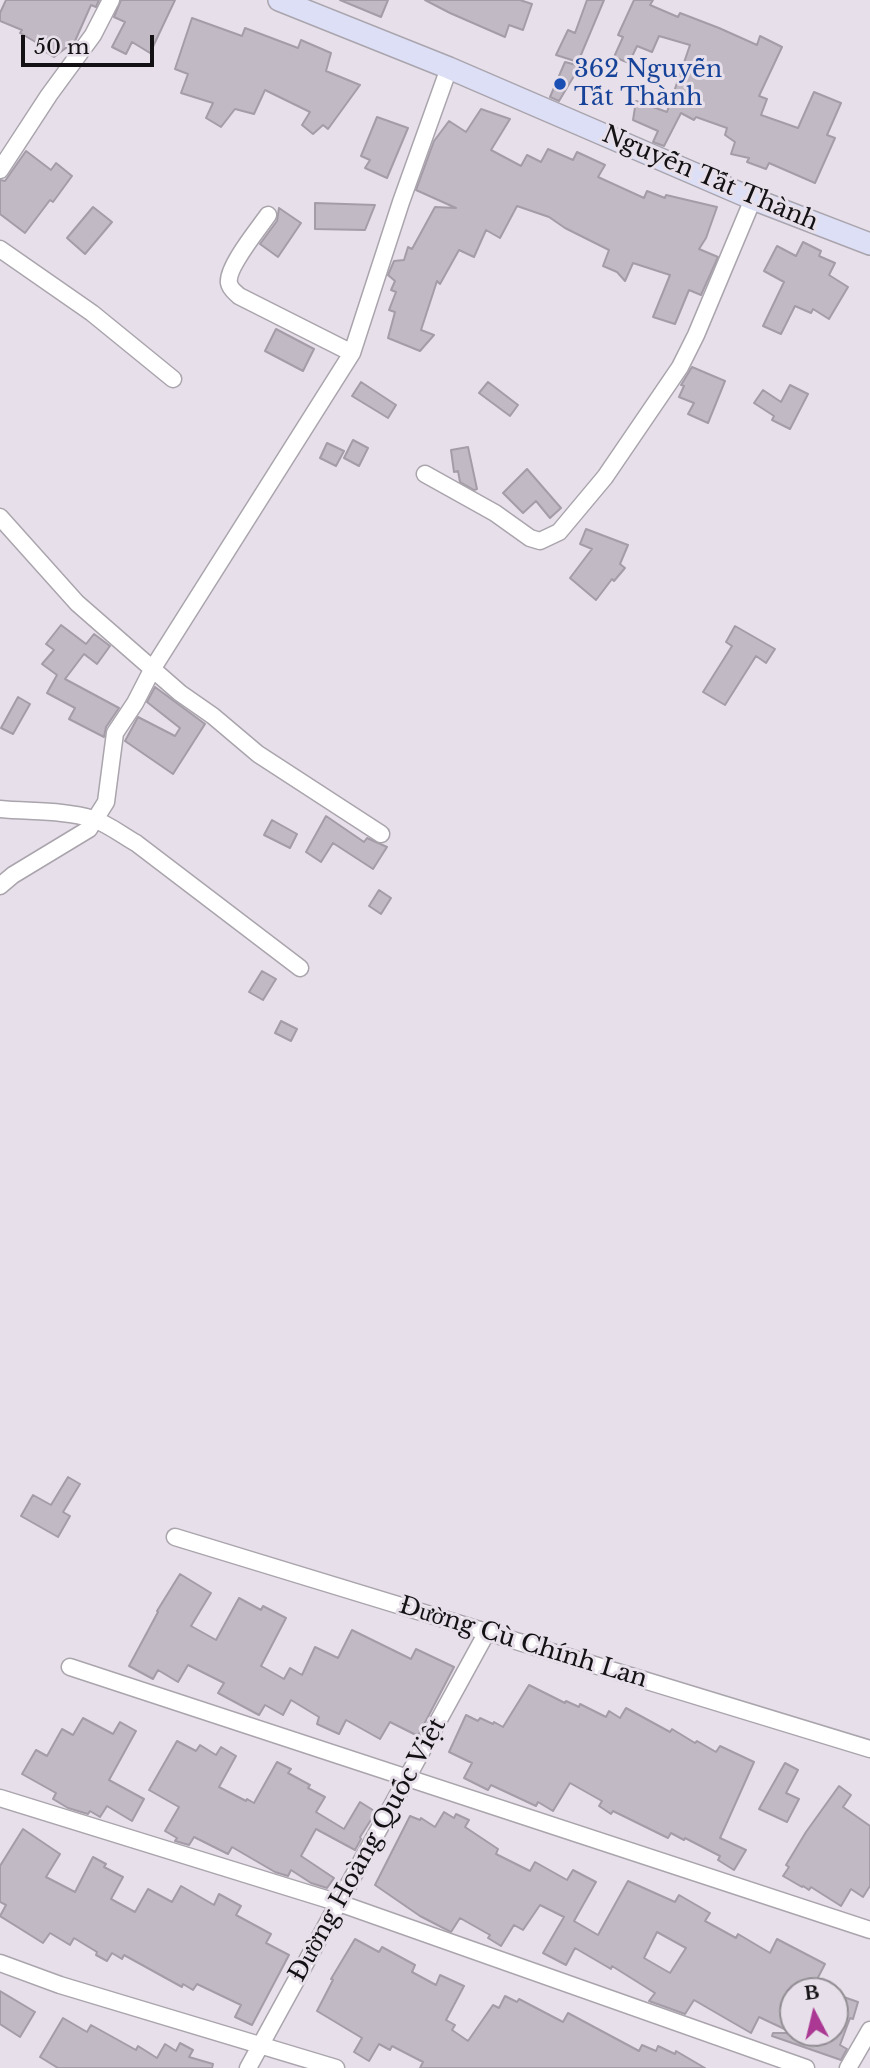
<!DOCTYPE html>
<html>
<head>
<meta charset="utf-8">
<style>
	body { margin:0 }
	#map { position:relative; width:870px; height:2068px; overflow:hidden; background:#e7e0ea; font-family:"Libre Baskerville",serif }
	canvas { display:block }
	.north { position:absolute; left:779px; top:1977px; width:70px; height:70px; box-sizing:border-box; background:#e7e0ea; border:2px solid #928d94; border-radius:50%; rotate:353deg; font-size:19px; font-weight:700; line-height:28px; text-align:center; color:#131114 }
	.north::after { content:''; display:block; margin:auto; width:24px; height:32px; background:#ab3993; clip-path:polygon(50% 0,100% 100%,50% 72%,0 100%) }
	.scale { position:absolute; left:21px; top:35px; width:133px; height:32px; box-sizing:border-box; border:4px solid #131114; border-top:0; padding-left:9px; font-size:21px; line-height:24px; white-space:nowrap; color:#131114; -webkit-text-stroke:5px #e7e0ea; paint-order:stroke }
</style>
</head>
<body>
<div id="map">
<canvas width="870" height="2068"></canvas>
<div class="north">B</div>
<div class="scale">50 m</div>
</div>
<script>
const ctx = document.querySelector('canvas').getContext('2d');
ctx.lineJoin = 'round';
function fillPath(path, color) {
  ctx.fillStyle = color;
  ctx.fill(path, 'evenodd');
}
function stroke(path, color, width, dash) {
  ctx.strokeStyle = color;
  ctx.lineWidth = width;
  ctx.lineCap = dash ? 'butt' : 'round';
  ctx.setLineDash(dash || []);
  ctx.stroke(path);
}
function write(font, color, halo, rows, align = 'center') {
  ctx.font = font + ' "Libre Baskerville",serif';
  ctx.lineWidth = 6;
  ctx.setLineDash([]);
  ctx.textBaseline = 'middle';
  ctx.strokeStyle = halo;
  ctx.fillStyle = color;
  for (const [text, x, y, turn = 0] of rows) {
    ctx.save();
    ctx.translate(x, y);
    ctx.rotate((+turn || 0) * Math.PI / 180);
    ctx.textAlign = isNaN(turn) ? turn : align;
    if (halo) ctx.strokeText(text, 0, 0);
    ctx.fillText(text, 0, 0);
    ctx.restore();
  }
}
const building = new Path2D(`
	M6 0H99L96 7 91 5 75 41 54 57 44 51 46 48 20 33 22 30 0 21V13Z
	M121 0H175L150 53 132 42 126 54 112 47 125 22 114 17Z
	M340 0H388L381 17Z
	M425 0H520L532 4 523 30 509 25 505 37 450 13Z
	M587 0H604L578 62 556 55 568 30 575 33Z
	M634 0H653L650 5 678 17 680 13 719 28 757 45 760 36 782 47 759 96 767 99 761 115 798 128 814 92 841 103 827 135 835 138 815 183 769 163 766 169 747 162 749 158 731 154 735 142 725 135 727 128 696 117 694 120 681 113 664 146 653 142 658 131 633 120 636 101 667 112 690 45 659 36 652 52 637 46 629 63 614 57 623 37 618 35Z
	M192 18 242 36 245 28 298 48 301 40 331 53 326 71 360 85 328 129 323 125 313 134 302 125 310 112 265 90 254 114 235 109 221 127 206 118 213 103 181 93 188 74 175 69Z
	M565 62 580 66 559 101 550 97Z
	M481 109 510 119 491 150 521 166 527 155 541 162 548 149 573 160 577 152 605 165 598 177 644 198 647 191 665 198 666 195 717 207 706 238 699 249 718 257 701 295 689 290 675 324 653 317 670 275 633 263 625 281 617 272 603 266 609 250 565 228 549 217 517 206 500 238 486 230 474 257 459 250 440 284 437 281 421 330 434 335 420 351 388 338 395 312 389 310 396 292 391 290 395 281 388 275 394 261 404 260 408 247 412 249 435 207 456 208 416 190 434 141 449 121 466 132Z
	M377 117 408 128 387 178 365 168 370 160 361 156Z
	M26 151 51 170 56 163 72 176 53 202 50 200 25 233 0 214V180L5 181Z
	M315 203 375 205 365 230 315 229Z
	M93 207 112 222 85 254 67 238Z
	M279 208 301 223 278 257 260 244 277 221Z
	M803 242 821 251 819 256 835 263 829 275 848 287 829 319 813 309 811 313 795 306 781 334 763 326 784 282 764 271 777 246 796 256Z
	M276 329 314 349 303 371 265 351Z
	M692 367 725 381 708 423 688 414 694 403 679 397 684 386 681 385Z
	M361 382 396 405 388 418 352 396Z
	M488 382 518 405 510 416 479 393Z
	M790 385 808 394 790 429 772 420 774 416 754 403 763 390 781 402Z
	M353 440 368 448 359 466 344 458Z
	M327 443 344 451 336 466 320 458Z
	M468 447 477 489 474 490 460 482 458 471 454 472 451 450Z
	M527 469 561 508 550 518 536 501 523 513 503 493Z
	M586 529 628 545 620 564 625 568 614 581 612 579 596 600 570 578 592 549 580 544Z
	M61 625 86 644 94 634 110 646 97 664 84 654 65 679 119 708 106 727 104 737 69 719 75 708 47 693 57 675 42 664 54 650 46 644Z
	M735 626 775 649 766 663 756 656 725 705 703 692 732 646 726 642Z
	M155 687 205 724 173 774 125 741 138 717 175 736 180 728 147 702Z
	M18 697 30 704 13 734 1 728Z
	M326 816 364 842 367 838 387 847 373 869 333 843 321 862 306 852Z
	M272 820 297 834 290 848 264 835Z
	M379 890 391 898 381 914 369 906Z
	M262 971 276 979 263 1000 249 992Z
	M281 1021 297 1029 291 1041 275 1033Z
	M68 1477 80 1484 63 1512 70 1516 58 1537 21 1516 33 1495 51 1505Z
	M180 1574 211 1593 191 1626 216 1640 239 1598 261 1610 263 1606 286 1618 261 1666 284 1679 290 1668 302 1675 315 1647 338 1658 352 1630 411 1659 416 1649 454 1667 418 1736 390 1722 380 1739 346 1720 339 1734 317 1724 319 1717 291 1700 283 1715 265 1705 259 1715 218 1693 224 1683 188 1665 178 1682 158 1670 153 1679 129 1666 158 1612 157 1611Z
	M529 1685 565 1703 566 1701 579 1707 580 1704 606 1717 609 1711 620 1718 626 1708 670 1732 672 1729 695 1743 697 1741 716 1752 720 1746 754 1762 720 1838 746 1850 734 1870 718 1860 720 1856 685 1838 684 1840 671 1833 668 1838 613 1811 611 1814 599 1806 602 1801 570 1783 553 1811 538 1802 536 1806 491 1785 488 1790 464 1778 472 1763 449 1752 466 1715 478 1721 480 1718 493 1724 494 1722 503 1727Z
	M83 1718 113 1734 120 1722 136 1731 109 1780 144 1799 132 1821 107 1806 100 1817 90 1811 88 1814 68 1808 53 1799 56 1793 22 1774 36 1750 47 1756 62 1729 73 1735Z
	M177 1741 196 1751 200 1745 216 1755 221 1747 236 1756 219 1787 246 1801 247 1799 254 1803 277 1762 291 1769 288 1773 310 1785 308 1788 325 1797 316 1812 344 1829 360 1802 376 1812 360 1837 361 1839 355 1850 316 1829 301 1856 334 1878 327 1888 311 1883 291 1870 288 1876 275 1872 232 1847 228 1854 194 1837 189 1845 175 1841 177 1838 165 1831 179 1807 149 1790Z
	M785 1763 798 1770 786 1793 799 1799 787 1822 759 1809Z
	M839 1786 851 1795 843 1807 870 1826V1886L863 1897 851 1889 841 1906 811 1887 809 1890 803 1886 802 1887 783 1876 789 1867 786 1865 806 1832Z
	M444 1812 454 1818 456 1814 469 1820 465 1827 498 1849 496 1854 530 1871 535 1862 567 1880 573 1870 596 1882 574 1921 598 1935 628 1881 675 1902 679 1895 710 1913 705 1921 736 1938 738 1934 770 1953 777 1939 825 1964 811 1991H793V2033L759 2017 751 2033 694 2000 685 2014 649 2001 655 1993 612 1966 611 1969 575 1948 566 1965 543 1953 564 1917 540 1905 523 1930 514 1925 501 1946 488 1938 490 1935 460 1918 451 1932 420 1916 375 1885 410 1816 420 1820 421 1818 435 1827ZM657 1932 686 1948 670 1973 644 1958Z
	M23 1829 60 1854 46 1877 75 1892 93 1857 106 1864 104 1867 123 1877 111 1899 135 1912 148 1889 172 1902 181 1886 214 1905 219 1894 241 1906 236 1915 271 1934 266 1943 289 1955 252 2025 235 2017 241 2005 197 1984 193 1990 183 1984 182 1987 124 1955 122 1959 112 1953 107 1961 96 1955 97 1952 74 1938 70 1945 50 1933 43 1943 0 1916 6 1905 0 1902V1866Z
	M355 1939 379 1952 382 1947 415 1965 412 1972 436 1985 440 1975 464 1986 446 2020 455 2025 452 2030 468 2041 493 2005 499 2008 505 1996 517 2002 519 1999 563 2022 568 2013 639 2051 642 2045 656 2051 658 2046 675 2054 676 2051 705 2068H420L423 2062 392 2046 390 2050 379 2044 369 2061 354 2052 362 2038 317 2011 333 1980 331 1979Z
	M0 1991 35 2012 20 2037 0 2024Z
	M835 1994 858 2002 853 2019 850 2018 840 2045 847 2049 841 2060 772 2036 773 2033H835Z
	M63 2018 87 2032 91 2025 136 2050 138 2046 157 2058 165 2044 176 2051 180 2043 193 2050 189 2057 213 2064 212 2068H58L40 2057Z`);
const street = new Path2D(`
	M0 170 49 95 93 35 111 0
	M268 215C259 228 226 268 229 283 230 289 235 292 239 296L352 353
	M0 249 92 313 173 379
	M425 474 495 513 530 538 540 541 559 532 605 477 680 367 696 335 753 199
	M0 517 77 603 180 693 213 716 258 754 381 834
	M0 809C30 812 64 810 93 819 108 824 122 835 136 843L300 968
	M0 886 13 875 89 829 106 802 115 733 135 703 153 668 352 353 401 202 449 68
	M175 1537 870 1749
	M70 1667 870 1930
	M0 1798 339 1903 806 2068
	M0 1963 60 1985 336 2068
	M248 2068 487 1632
	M848 2068 870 2030`);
const secondary = new Path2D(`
	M279 0 449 68 753 199 870 244`);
const markers = [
	[560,84,7,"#1a4fb4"]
];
const transitNames = [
	["362 Nguyễn",574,70],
	["Tất Thành",574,98]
];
const streetNames = [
	["Nguyễn Tất Thành",710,179,23],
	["Đường Cù Chính Lan",523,1643,17],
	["Đường Hoàng Quốc Việt",368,1850,-61]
];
fillPath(building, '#c1bac4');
stroke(building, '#a49da7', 2);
stroke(street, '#aaa4ad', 19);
stroke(secondary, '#aaa4ad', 24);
stroke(street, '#fff', 16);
stroke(secondary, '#dcdff6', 21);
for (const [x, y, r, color] of markers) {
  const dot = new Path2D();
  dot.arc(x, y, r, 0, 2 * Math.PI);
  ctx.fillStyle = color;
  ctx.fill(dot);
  stroke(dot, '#e7e0ea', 2.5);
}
write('24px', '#164399', '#e7e0ea', transitNames, 'left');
write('24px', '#131114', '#e7e0ea', streetNames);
</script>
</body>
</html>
